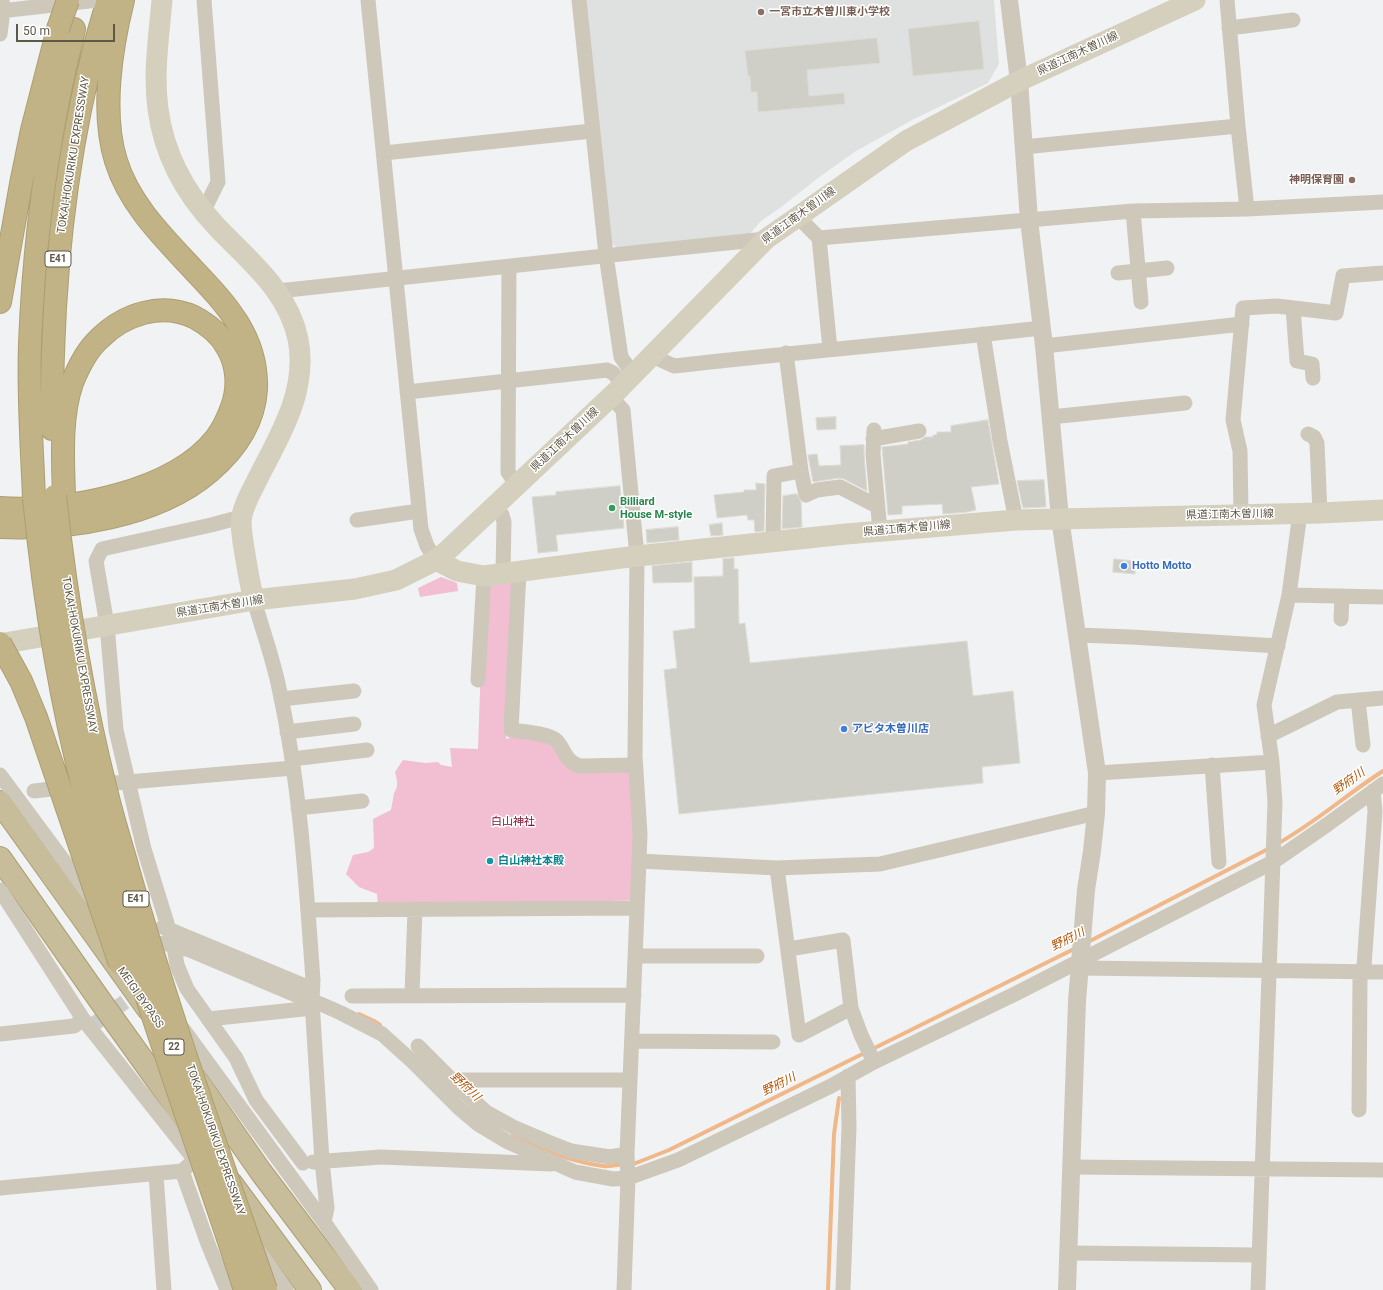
<!DOCTYPE html>
<html>
<head>
<meta charset="utf-8">
<style>
	body { margin:0 }
	#map { position:relative; width:1383px; height:1290px; overflow:hidden; background:#f0f2f3; font-family:Roboto,sans-serif }
	canvas { display:block }
	.scale { position:absolute; left:16px; top:24px; width:99px; height:18px; box-sizing:border-box; border:2px solid #5f5847; border-top:0; padding-left:5px; font-size:12px; line-height:14px; white-space:nowrap; color:#5f5847; -webkit-text-stroke:3px #fff; paint-order:stroke }
</style>
</head>
<body>
<div id="map">
<canvas width="1383" height="1290"></canvas>
<div class="scale">50 m</div>
</div>
<script>
const ctx = document.querySelector('canvas').getContext('2d');
ctx.lineJoin = 'round';
function fillPath(path, color) {
  ctx.fillStyle = color;
  ctx.fill(path, 'evenodd');
}
function stroke(path, color, width, dash) {
  ctx.strokeStyle = color;
  ctx.lineWidth = width;
  ctx.lineCap = dash ? 'butt' : 'round';
  ctx.setLineDash(dash || []);
  ctx.stroke(path);
}
function write(font, color, halo, rows, align = 'center') {
  ctx.font = font + ' Roboto,"Noto Sans JP",sans-serif';
  ctx.lineWidth = 3;
  ctx.setLineDash([]);
  ctx.textBaseline = 'middle';
  ctx.strokeStyle = halo;
  ctx.fillStyle = color;
  for (const [text, x, y, turn = 0] of rows) {
    ctx.save();
    ctx.translate(x, y);
    ctx.rotate((+turn || 0) * Math.PI / 180);
    ctx.textAlign = isNaN(turn) ? turn : align;
    if (halo) ctx.strokeText(text, 0, 0);
    ctx.fillText(text, 0, 0);
    ctx.restore();
  }
}
const education = new Path2D(`
	M584 0H994L999 64 988 83 914 119 856 151 818 178 780 208 761 221 748 236 617 248 610 242Z`);
const green = new Path2D(`
	M513 572 506 739 521 734 551 742 562 754 636 773 637 900 378 909 377 894 359 887 346 874 353 855 368 852 374 848 373 819 391 810 394 793C399 786 397 780 395 772L403 760 425 763 438 762 441 765 452 767 450 748 478 749 484 576Z
	M441 577 457 583 458 591 420 597 418 588Z`);
const stream = new Path2D(`
	M1277 844C1315 823 1347 794 1383 771
	M1088 942 1270 848
	M359 1014 374 1021 380 1025
	M513 1135C540 1149 572 1162 603 1166 609 1167 617 1165 624 1164
	M631 1164 636 1163 669 1150 1076 948
	M828 1290 834 1134 839 1098`);
const building = new Path2D(`
	M979 21 984 69 913 76 908 29Z
	M877 38 880 63 807 70 809 96 844 93 845 104 758 112 757 92H751L750 76H748L745 51Z
	M836 417V429L817 430 816 418Z
	M988 420 999 484 971 487 976 510 967 512 943 514 942 504 902 506V514L888 515 882 447 908 444V442L921 440 925 437H933V435H937V432H951V426Z
	M864 445V455L867 491 844 479 839 478 813 482 808 455 817 454 819 466 841 465 840 446Z
	M1044 480 1046 507 1023 508 1017 481Z
	M756 483 765 484 764 531 755 532 754 520H748L747 515 717 518 714 495 744 492V490H756Z
	M620 486 624 528 556 535 558 551 538 553 532 497 556 495V492Z
	M797 494 801 502 802 527 782 529 783 496Z
	M722 523 723 535 711 536 709 525Z
	M678 527 679 540 647 543 646 530Z
	M734 558V569H738L739 624 745 623 750 663 967 641 973 696 1013 691 1020 763 982 767 983 783 679 814 664 670 677 668 673 631 695 628 694 577 723 576V559Z
	M1114 559 1135 561V574L1113 572Z
	M692 562V582L653 583 652 566Z`);
const minorTunnel = new Path2D(`
	M94 1024 144 988`);
const minor = new Path2D(`
	M368 0 421 529 427 546 436 560
	M579 0 606 255 621 357 633 374
	M1227 0 1238 126 1247 209
	M0 11 98 0
	M1229 28 1293 20
	M0 34 3 11 2 0
	M1023 147 1238 126
	M384 153 592 131
	M1133 211 1141 302
	M203 212 218 182 204 0
	M797 216 819 238 830 349
	M819 238 1133 211 1247 209 1383 202
	M509 267 508 472 517 486
	M1118 273 1167 268
	M278 291C440 275 603 255 766 239
	M1293 308 1297 361 1312 364 1313 378
	M983 334 1000 441 1016 520
	M1044 346 1242 324
	M653 354 661 360 674 366C797 352 919 342 1042 328
	M407 392 607 370 613 373 623 384
	M611 397 623 410 637 556 635 756 640 834 639 861 627 1154 628 1178 624 1290
	M1051 417 1185 403
	M874 430 873 454 880 531
	M1308 434 1314 437 1317 443 1320 513
	M873 439 919 431
	M801 471 806 495 817 490 840 487 877 506
	M494 508 502 515 504 522 503 573
	M1241 514 1240 451 1233 420 1243 308 1277 306 1336 313 1343 276 1383 273
	M241 517 211 525 102 549 96 561 107 625 116 730 144 849 174 946 177 965 187 989 236 1058 256 1100 303 1163
	M357 520 419 511
	M773 542 774 476 801 471 786 353
	M519 571 511 730C523 732 549 733 557 741 566 752 565 761 580 766L635 765
	M1289 595 1383 597
	M254 600C262 629 273 658 279 688 300 784 306 882 313 980L312 1001 322 1161 327 1208 324 1222
	M1341 619 1342 596
	M1077 635 1131 637 1278 646
	M478 680 484 576
	M281 699 354 691
	M1358 700 1363 745
	M287 732 354 724
	M1268 736 1337 702 1383 698
	M292 759 367 750
	M1212 765 1219 862
	M1097 773 1272 762
	M0 775 92 899
	M95 784 128 782 293 768
	M34 791 69 787
	M298 808 362 801
	M639 861 777 868 880 864 1096 813
	M777 868 799 1035 851 1008
	M0 890 83 1019 199 1165
	M308 910 637 908
	M163 927 312 989
	M163 943 190 950 296 995 323 1005 341 1013 382 1034 413 1062 459 1108 478 1124 508 1142 575 1172 613 1179 628 1178 678 1160 831 1086 874 1062 1015 994 1273 862 1328 824 1383 784
	M789 949 843 940 851 1008 861 1035 874 1062
	M635 956H757
	M1080 968 1383 972
	M412 995 415 909
	M352 996 634 995
	M208 1019 313 1008
	M183 1029 324 1222 371 1290
	M0 1034 74 1026 83 1019
	M632 1041 773 1042
	M418 1046 462 1090 486 1112 515 1128 548 1142 571 1151 610 1157 627 1154
	M452 1080H630
	M1359 1110 1360 978 1364 966 1375 811 1373 791
	M313 1162 381 1157 551 1164
	M1071 1167 1383 1170
	M182 1171 208 1244 227 1290
	M156 1174 164 1290
	M0 1188 182 1171 195 1160
	M257 1248 286 1290
	M1069 1253 1258 1255
	M843 1290 849 1127 848 1076
	M1258 1290 1275 802 1272 762 1264 705 1289 595 1300 513`);
const tertiary = new Path2D(`
	M1009 0 1019 81 1029 220 1044 346 1060 518 1097 773 1096 813 1092 851 1086 890 1077 1001 1067 1290`);
const secondary = new Path2D(`
	M162 0C159 36 153 73 158 109 164 155 184 192 216 226 248 260 288 290 298 339 308 390 281 433 259 476 253 489 245 501 242 515 240 523 242 534 243 542 246 561 249 581 254 600
	M436 560 457 571 484 576 637 556 846 534 1016 520 1320 513 1383 510
	M0 644 254 600 355 589 396 580 436 560 448 550 618 390 766 239 906 141 1019 81 1195 0`);
const trunk = new Path2D(`
	M0 802 148 1009
	M0 858 106 1009 185 1119
	M196 1079 261 1172 350 1290
	M231 1183 310 1290`);
const motorway = new Path2D(`
	M0 302 21 184 32 130 58 29
	M52 429C51 389 53 348 55 308 61 204 77 100 108 0
	M34 498C32 447 28 395 30 344 33 264 42 184 57 106 62 80 68 55 74 29
	M0 508C65 513 174 492 216 438 223 429 228 418 232 407 239 388 238 365 227 347 220 334 207 324 194 317 161 302 124 314 99 339 87 350 78 368 72 383 60 417 63 461 64 496
	M0 527C67 530 156 517 209 472 235 450 254 424 256 389 258 336 224 302 190 266 161 235 129 203 116 161 101 113 111 48 123 0`);
const motorwayBridge = new Path2D(`
	M58 29 68 0
	M55 496C66 597 82 696 107 794 113 819 121 844 128 869 168 1012 218 1150 266 1290
	M34 498C44 599 60 700 86 799 92 824 100 849 108 874 149 1014 200 1151 245 1290
	M0 643 21 681 36 717 120 964`);
const markers = [
	[761,12,4,"#8d6e63"],
	[1352,180,4,"#8d6e63"],
	[612,508,4,"#2e9e5b"],
	[1124,566,4,"#3f7fe0"],
	[844,729,4,"#3f7fe0"],
	[490,861,4,"#0f9aa8"]
];
const shields = [
	[58,259,26],
	[136,899,26],
	[174,1047,20]
];
const shieldNames = [
	["E41",58,259],
	["E41",136,899],
	["22",174,1047]
];
const educationNames = [
	["一宮市立木曽川東小学校",769,12],
	["神明保育園",1344,180,"right"]
];
const streetNames = [
	["県道江南木曽川線",1078,54,-25],
	["TOKAI-HOKURIKU EXPRESSWAY",74,155,-81],
	["県道江南木曽川線",799,216,-36],
	["県道江南木曽川線",565,440,-43],
	["県道江南木曽川線",1230,515,-1],
	["県道江南木曽川線",907,529,-5],
	["県道江南木曽川線",220,607,-9],
	["TOKAI-HOKURIKU EXPRESSWAY",79,655,80],
	["MEIGI BYPASS",140,998,55],
	["TOKAI-HOKURIKU EXPRESSWAY",215,1140,71]
];
const leisureNames = [
	["Billiard",620,502],
	["House M-style",620,515]
];
const shopNames = [
	["Hotto Motto",1132,566],
	["アピタ木曽川店",852,729]
];
const parkNames = [
	["白山神社",513,822]
];
const cultureNames = [
	["白山神社本殿",498,861]
];
const waterNames = [
	["野府川",1349,782,-35],
	["野府川",1068,940,-27],
	["野府川",779,1085,-27],
	["野府川",465,1087,43]
];
fillPath(education, '#dfe1e1');
fillPath(green, '#f2bed1');
stroke(stream, '#f0b789', 4);
fillPath(building, '#d0cfc7');
stroke(building, '#dcdcd4', 1);
stroke(minorTunnel, '#ccccc8', 15, [15, 8]);
stroke(trunk, '#ad9f71', 24);
stroke(motorway, '#ad9f71', 24);
stroke(minor, '#cec8bb', 15);
stroke(tertiary, '#cec8bb', 18);
stroke(secondary, '#d5cfbd', 21);
stroke(trunk, '#c8bd9a', 22);
stroke(motorway, '#c1b386', 22);
stroke(motorwayBridge, '#ad9f71', 24, []);
stroke(motorwayBridge, '#c1b386', 22);
for (const [x, y, r, color] of markers) {
  const dot = new Path2D();
  dot.arc(x, y, r, 0, 2 * Math.PI);
  ctx.fillStyle = color;
  ctx.fill(dot);
  stroke(dot, '#fff', 1.5);
}
for (const [x, y, w] of shields) {
  const box = new Path2D();
  box.roundRect(x - w / 2, y - 8, w, 16, 3);
  ctx.fillStyle = '#fff';
  ctx.fill(box);
  stroke(box, '#5f5847', 1);
}
write('bold 10px', '#5f5847', null, shieldNames);
write('bold 11px', '#785e54', '#fff', educationNames, 'left');
write('11px', '#5f5847', '#fff', streetNames);
write('bold 11px', '#27864d', '#fff', leisureNames, 'left');
write('bold 11px', '#366cbe', '#fff', shopNames, 'left');
write('11px', '#851331', '#fff', parkNames);
write('bold 11px', '#0d838f', '#fff', cultureNames, 'left');
write('italic 12px', '#b35406', '#fff', waterNames);
</script>
</body>
</html>
